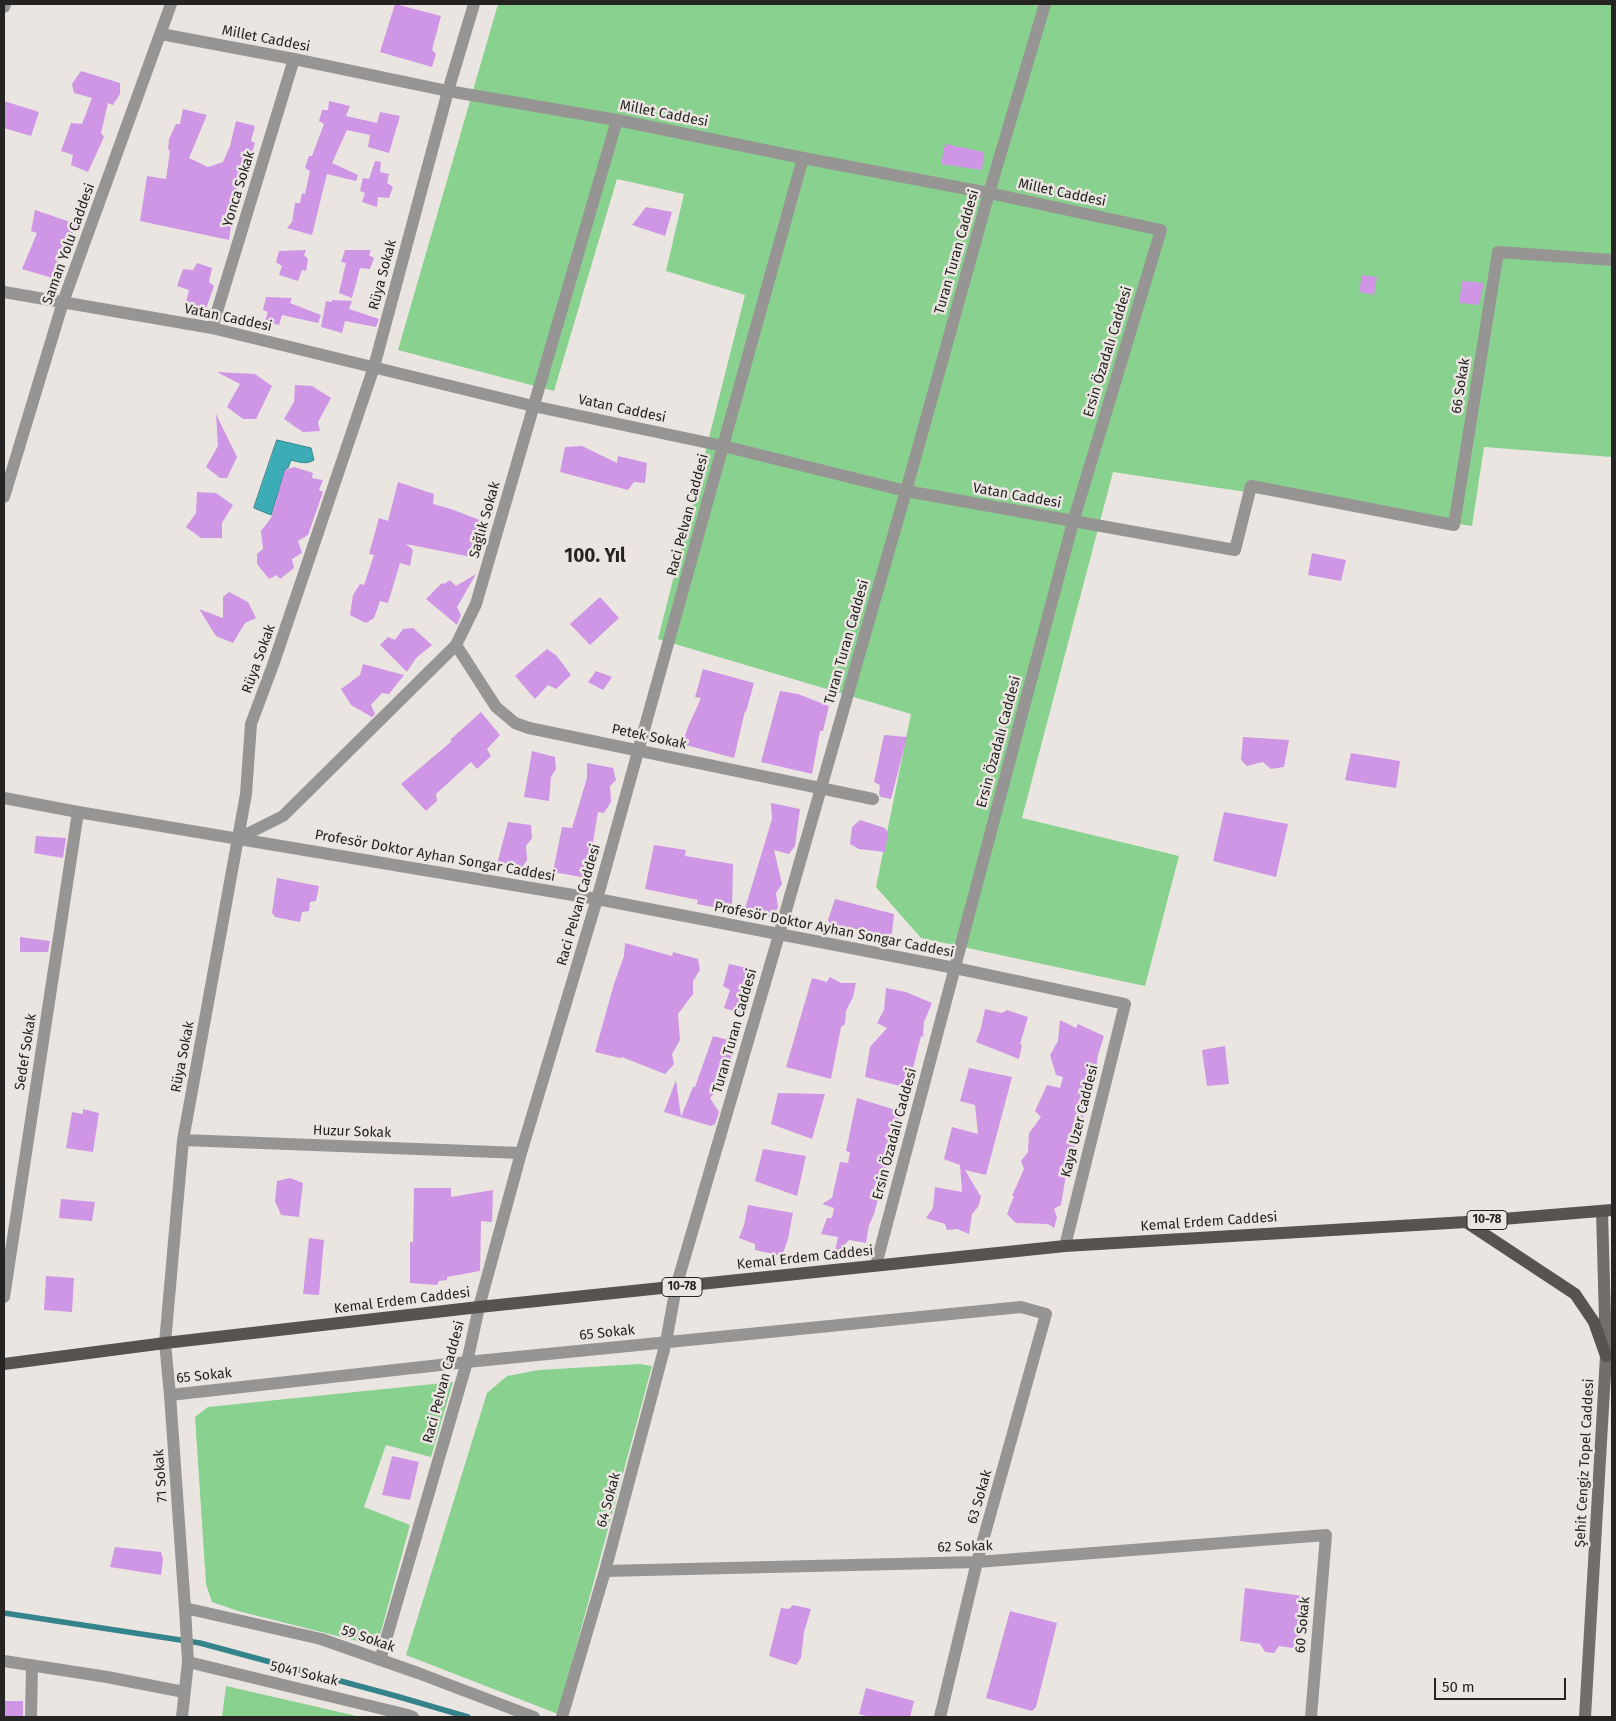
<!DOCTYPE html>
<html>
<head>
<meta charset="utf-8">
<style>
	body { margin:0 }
	#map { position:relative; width:1616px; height:1721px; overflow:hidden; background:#ebe5e2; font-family:"Fira Sans",sans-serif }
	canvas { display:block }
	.frame { position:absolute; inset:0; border:5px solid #262423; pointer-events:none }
	.scale { position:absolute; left:1434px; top:1678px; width:132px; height:22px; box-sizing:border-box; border:2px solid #262423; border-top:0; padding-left:6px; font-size:15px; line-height:18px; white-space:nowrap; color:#262423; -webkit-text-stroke:4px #ebe5e2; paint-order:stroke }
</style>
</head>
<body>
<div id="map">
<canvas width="1616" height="1721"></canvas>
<div class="frame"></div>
<div class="scale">50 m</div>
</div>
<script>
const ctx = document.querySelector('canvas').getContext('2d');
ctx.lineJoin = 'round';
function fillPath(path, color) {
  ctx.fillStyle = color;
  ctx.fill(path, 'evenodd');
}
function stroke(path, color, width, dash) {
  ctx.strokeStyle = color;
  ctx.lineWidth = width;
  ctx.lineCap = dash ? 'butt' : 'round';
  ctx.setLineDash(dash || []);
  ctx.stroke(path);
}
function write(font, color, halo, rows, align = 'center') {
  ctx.font = font + ' "Fira Sans",sans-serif';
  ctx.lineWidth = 5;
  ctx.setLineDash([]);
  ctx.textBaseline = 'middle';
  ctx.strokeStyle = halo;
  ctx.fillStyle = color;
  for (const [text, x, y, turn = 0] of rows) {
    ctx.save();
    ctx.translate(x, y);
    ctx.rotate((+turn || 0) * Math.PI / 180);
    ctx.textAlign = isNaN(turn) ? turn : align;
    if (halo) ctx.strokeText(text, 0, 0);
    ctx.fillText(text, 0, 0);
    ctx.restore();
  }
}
const green = new Path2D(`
	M498 4H1612V457L1484 447 1472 526 1113 472 1022 818 1179 856 1145 986 921 938 876 887 911 714 658 639 745 295 666 271 684 194 617 179 554 391 398 350Z
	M640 1364 652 1366 558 1714 406 1655 487 1393 507 1376 539 1370Z
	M453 1382 431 1457 386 1445 364 1507 410 1525 377 1646 238 1611 212 1602 206 1584 195 1417 208 1407Z
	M226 1686 361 1717H222Z`);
const water = new Path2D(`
	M277 440 311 448 314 460C306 465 299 462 291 460L288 468H286L271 515 254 508Z`);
const stream = new Path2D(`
	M4 1613 200 1643 396 1696 468 1717`);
const building = new Path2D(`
	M395 4 441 16 432 50 436 54 432 67 380 52Z
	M81 71 120 83V94L113 105 108 103 101 133 104 137 88 172 71 165 73 155 61 151 71 123 82 124 92 98 74 93 72 84Z
	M4 101 39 112 31 136 4 128Z
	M329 101 350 106 346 116 377 123 380 112 400 116 389 153 368 147 370 135 347 130 332 163 358 175 356 181 327 174 312 235 287 228 292 222 295 203H300L302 193 305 194 310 171 305 168 309 156H312L324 124 319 121 322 110H328Z
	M183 109 207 115 189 158 208 167 223 162 230 146 236 121 255 126 251 141 255 143 248 165 244 166 240 181H238L229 240 140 221 147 176 166 179 170 151 168 149 169 139 176 124H180Z
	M945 144 984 152 982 170 941 164Z
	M375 161 381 162 380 172 389 174 387 183 393 187 389 198 378 197 377 207 362 202 365 193 360 191 363 178 369 179Z
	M646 207 672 212 665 236 632 225Z
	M35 210 76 224 69 243 64 242 52 278 22 269 37 233 31 231Z
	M306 250 304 255 308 259 306 271 302 270 298 281 279 275 282 266 276 262 279 251Z
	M345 250H371L369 255 374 258 370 269 360 268 352 298 339 293 346 263 341 262Z
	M197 263 212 268 209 282 214 286 206 309 186 302 189 290 177 286 183 269 193 270Z
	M1362 275 1377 277 1374 295 1359 292Z
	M1462 281 1484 283 1479 305 1459 303Z
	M266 297 292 298 290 303 321 315 318 323 282 315 279 325 265 321 268 312 263 310Z
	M332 300 352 301 349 309 379 319 376 327 345 321 342 333 321 327 326 301 332 302Z
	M217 372 255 374 272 386 256 419H243L227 407 240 384Z
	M295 385 312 386 331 398 318 422 320 431 303 432 284 419 294 402Z
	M216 414 237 457 227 478H220L206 467 218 446Z
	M582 446 617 463 618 456 647 463 645 483 634 482 628 490 560 472 565 447Z
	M294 467 313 473 312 478 323 480 319 490 323 492 308 535 298 541 302 553 292 559 294 568 280 579 277 575 269 579 257 564V554L263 549 261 531 271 518 285 470Z
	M398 482 434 494 433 504 451 509 485 522 476 558 406 544 413 550 410 566 400 563 388 603 380 601 374 618 366 623 350 615 353 595 360 584 364 585 374 555 369 554 379 518 388 521Z
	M197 492 216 493 233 505 222 523V538H201L186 527 196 513Z
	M1312 553 1346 560 1341 581 1308 575Z
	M476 574 457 607 461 615 457 625 426 599 442 583 444 584 450 580 456 586Z
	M229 592 248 602 256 618 245 623 233 643 216 636 199 609 223 618V597Z
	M600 597 619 618 590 645 570 624Z
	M413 628 432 645 416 658 407 672 380 645 388 637 395 640 403 629Z
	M547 649 556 655 571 675 556 689 548 685 535 699 515 676Z
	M363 664 404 675 389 694 382 693 371 705 375 714 372 717 351 705 341 689 360 675Z
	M703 669 754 683 746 712 745 711 734 758 682 744 688 727 701 698 695 697Z
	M596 671 612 677 603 690 588 682Z
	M780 691 798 694 829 706 823 731H820L812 774 761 762Z
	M481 712 500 735 487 749 491 756 477 769 471 762 436 794 437 801 426 811 401 784 452 741 450 740Z
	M884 735 907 737 891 799 881 797 879 794 880 785 874 782Z
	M1243 737 1289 740 1284 767 1271 769 1263 762 1247 766 1241 760Z
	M532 751 555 757 556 769 551 777 549 801 524 797Z
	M1351 753 1400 761 1396 788 1345 780Z
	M587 763 613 768 616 780 610 786 611 802 604 813 598 812 587 878 553 872 562 827 572 828 587 778Z
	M771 803 800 809 795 846 789 854 774 850 782 884 776 893 778 907 772 918 744 912 772 819Z
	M1224 812 1288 824 1276 877 1213 861Z
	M860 820 885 828 888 833 885 852 859 849 850 844 852 827Z
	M508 822 531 825 532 838 526 846 527 860 521 869 497 864Z
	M36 836 66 838 63 858 34 853Z
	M654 845 686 850 685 856 733 864 732 909 724 908 723 909 697 904 698 900 645 889Z
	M277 878 319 886 316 901 310 902 309 911 302 912 300 922 275 917 272 913Z
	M835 899 894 914 892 933 886 938 852 928 832 927 828 920Z
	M20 937 50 941 48 952H20Z
	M625 943 672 956 673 952 698 959 700 970 693 981V994L678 1014 680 1040 672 1054 674 1064 665 1074 622 1057 620 1058 595 1052 614 984 624 956Z
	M729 964 752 969 755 975 747 995 749 1005 743 1014 724 1008 730 990 723 986Z
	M830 977 841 983H856L853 997 846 1011 845 1024 841 1027 831 1079 786 1067 812 978 827 982Z
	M886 988 906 992 932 1003 924 1022 923 1037 921 1036 908 1088 865 1077 870 1047 887 1028 877 1023 884 1010Z
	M985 1009 1002 1013 1007 1010 1028 1017 1020 1044 1022 1045 1019 1059 976 1042 981 1028Z
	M1060 1020 1076 1028 1078 1024 1104 1036 1098 1055 1096 1069 1082 1121H1080L1069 1176 1066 1175 1061 1205 1054 1209 1057 1217 1054 1228 1048 1224 1016 1223 1007 1214 1014 1196H1012L1024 1169 1021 1161 1028 1152 1029 1133 1041 1117 1035 1111 1047 1085 1060 1088 1063 1077 1056 1075 1050 1055 1058 1041Z
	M713 1036 737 1042 728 1066V1077L710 1098 719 1112 715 1124 711 1126 664 1112 676 1080 681 1117 693 1087H695Z
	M1225 1046 1229 1084 1207 1086 1202 1050Z
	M969 1068 1012 1077 986 1175 965 1170 981 1197 978 1207 972 1214 969 1234 957 1229 947 1230 945 1224 926 1218 933 1208 935 1187 962 1192 960 1165 944 1159 952 1127 978 1134 975 1105 960 1101Z
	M778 1093 825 1094 812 1139 771 1124Z
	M857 1098 902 1112 874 1214 869 1225 866 1243 849 1240 834 1256 838 1237 821 1234 827 1218H832L834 1208 822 1204 832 1198 840 1162 848 1163 850 1152 846 1151Z
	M83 1109 99 1113 93 1152 66 1148 72 1112 83 1114Z
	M763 1149 806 1156 797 1196 755 1181Z
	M290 1178 303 1183 299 1217 281 1215 275 1201 277 1181Z
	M414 1188H451V1197L493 1190 492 1222 481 1221 480 1271 447 1277V1280L439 1281 437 1285 410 1283V1242H413Z
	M61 1199 95 1202 92 1221 59 1218Z
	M748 1205 793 1213 788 1239 783 1253 778 1255 755 1250V1244L739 1238 744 1225Z
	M309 1238 324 1240 319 1295 303 1294Z
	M46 1276 74 1278 72 1312 44 1310Z
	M392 1456 419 1462 410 1500 382 1495Z
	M115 1547 161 1552 163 1559 161 1575 110 1567Z
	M1245 1588 1303 1596 1300 1649 1279 1646 1274 1653 1265 1652 1260 1644 1240 1641Z
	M793 1605 811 1609 804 1632 801 1658 796 1665 769 1656 781 1608 789 1609Z
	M1010 1611 1057 1623 1036 1707 1032 1711 986 1698Z
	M866 1688 914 1701 910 1717H870L859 1714Z
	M4 1701H23V1717H4Z`);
const minor = new Path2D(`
	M4 7 5 4
	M161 34 294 59 448 91 617 120 803 158 989 193 1161 230 1073 522 876 1265
	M4 292 212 328 533 406 723 446 906 491 1235 550 1251 486 1454 525 1498 252 1612 260
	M212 328 294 59
	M4 497 63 302 171 4
	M456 645 496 707 515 723 529 728 873 799
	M4 798 78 812 597 899 955 968 1125 1004 1065 1246
	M239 838 283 816 456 645 476 604 617 120
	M183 1140 521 1153
	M4 1297 78 812
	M165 1343 183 1140 246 794 251 724 273 665 374 367 448 91 474 4
	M170 1395 467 1362 1021 1307 1046 1314 977 1562 940 1717
	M605 1571 977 1562 1326 1535 1311 1717
	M380 1660 467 1362 479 1307 521 1153 597 899 803 158
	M4 1661 107 1677 184 1692
	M188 1662 408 1715 413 1717
	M31 1717 32 1665
	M562 1717 605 1571 666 1342 676 1287 779 935 906 491 989 193 1045 4`);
const tertiary = new Path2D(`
	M165 1343 170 1395 185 1608 188 1662 182 1717
	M185 1608 321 1639 418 1673 534 1717`);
const secondary = new Path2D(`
	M1585 1717 1606 1356 1602 1211`);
const primary = new Path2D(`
	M1466 1222 1575 1294 1594 1322 1606 1356
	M4 1364 165 1343 479 1307 1065 1246 1466 1222 1612 1210`);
const shields = [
	[1487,1220,40],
	[682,1287,40]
];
const shieldNames = [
	["10-78",1487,1220],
	["10-78",682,1287]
];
const streetNames = [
	["Millet Caddesi",266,39,11],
	["Millet Caddesi",664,114,11],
	["Yonca Sokak",239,189,-73],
	["Millet Caddesi",1062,193,12],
	["Saman Yolu Caddesi",69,244,-70],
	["Turan Turan Caddesi",957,252,-74],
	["Rüya Sokak",383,275,-75],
	["Vatan Caddesi",228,318,12],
	["Ersin Özadalı Caddesi",1108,352,-73],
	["66 Sokak",1461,386,-81],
	["Vatan Caddesi",622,409,12],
	["Vatan Caddesi",1017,496,10],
	["Raci Pelvan Caddesi",688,515,-75],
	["Sağlık Sokak",485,520,-74],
	["Turan Turan Caddesi",847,642,-74],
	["Rüya Sokak",259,659,-70],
	["Petek Sokak",649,737,12],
	["Ersin Özadalı Caddesi",999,742,-75],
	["Profesör Doktor Ayhan Songar Caddesi",435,856,10],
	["Raci Pelvan Caddesi",579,905,-74],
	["Profesör Doktor Ayhan Songar Caddesi",834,930,11],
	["Turan Turan Caddesi",735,1031,-74],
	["Sedef Sokak",26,1052,-81],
	["Rüya Sokak",183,1057,-79],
	["Kaya Uzer Caddesi",1080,1121,-76],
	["Huzur Sokak",352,1132,2],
	["Ersin Özadalı Caddesi",895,1134,-75],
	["Kemal Erdem Caddesi",1209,1222,-4],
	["Kemal Erdem Caddesi",805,1258,-6],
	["Kemal Erdem Caddesi",402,1301,-7],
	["65 Sokak",607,1333,-6],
	["65 Sokak",204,1376,-6],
	["Raci Pelvan Caddesi",444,1382,-75],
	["Şehit Cengiz Topel Caddesi",1585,1463,-87],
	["71 Sokak",161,1476,-94],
	["63 Sokak",980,1497,-74],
	["64 Sokak",609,1500,-75],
	["62 Sokak",965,1547,-2],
	["60 Sokak",1303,1625,-85],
	["59 Sokak",368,1639,19],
	["5041 Sokak",304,1674,13]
];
const districtNames = [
	["100. Yıl",595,557]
];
fillPath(green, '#88d18e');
fillPath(water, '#3cacb7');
stroke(water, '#35838b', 1);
stroke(stream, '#35838b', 5.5);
fillPath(building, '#ce96e4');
stroke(minor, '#979594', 12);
stroke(tertiary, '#979594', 12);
stroke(secondary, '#726e6c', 12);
stroke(primary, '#575351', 12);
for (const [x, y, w] of shields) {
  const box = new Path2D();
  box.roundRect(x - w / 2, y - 9.5, w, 19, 4);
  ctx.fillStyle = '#ebe5e2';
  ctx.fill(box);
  stroke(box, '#262423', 1);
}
write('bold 12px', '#262423', null, shieldNames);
write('14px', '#262423', '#ebe5e2', streetNames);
write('bold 19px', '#262423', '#ebe5e2', districtNames);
</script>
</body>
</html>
